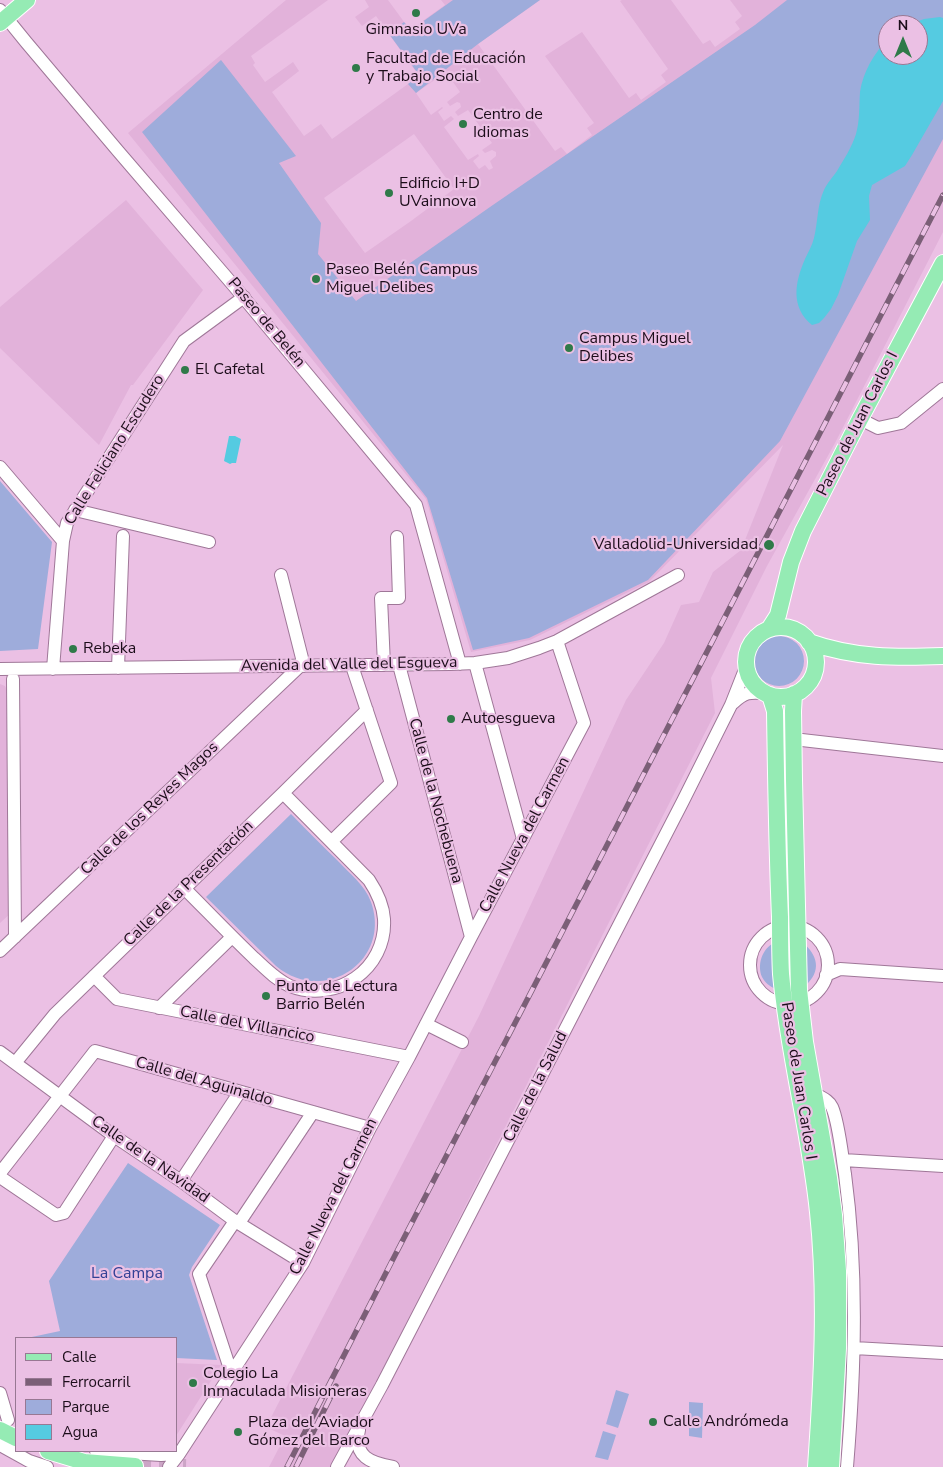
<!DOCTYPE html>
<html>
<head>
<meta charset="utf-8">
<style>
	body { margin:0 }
	#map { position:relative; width:943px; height:1467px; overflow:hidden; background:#ebc0e4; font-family:"Nunito Sans",sans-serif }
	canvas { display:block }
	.legend { position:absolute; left:15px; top:1337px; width:162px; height:115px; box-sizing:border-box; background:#ebc0e4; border:1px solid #987893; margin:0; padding:6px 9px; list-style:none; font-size:15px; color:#1c0d1a }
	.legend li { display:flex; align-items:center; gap:10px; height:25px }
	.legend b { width:25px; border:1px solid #987893 }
	.north { position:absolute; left:878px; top:15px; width:50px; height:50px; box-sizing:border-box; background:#ebc0e4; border:1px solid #987893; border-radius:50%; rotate:0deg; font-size:14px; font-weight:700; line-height:20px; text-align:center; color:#1c0d1a }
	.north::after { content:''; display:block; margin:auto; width:18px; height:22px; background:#2f7a49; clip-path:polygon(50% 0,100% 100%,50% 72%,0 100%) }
</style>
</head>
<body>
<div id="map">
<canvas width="943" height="1467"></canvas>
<ul class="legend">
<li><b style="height:6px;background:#95ebb4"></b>Calle</li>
<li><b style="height:6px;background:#7b5f77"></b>Ferrocarril</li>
<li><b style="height:14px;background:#9eacdb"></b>Parque</li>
<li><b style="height:14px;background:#55cbe1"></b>Agua</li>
</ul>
<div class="north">N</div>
</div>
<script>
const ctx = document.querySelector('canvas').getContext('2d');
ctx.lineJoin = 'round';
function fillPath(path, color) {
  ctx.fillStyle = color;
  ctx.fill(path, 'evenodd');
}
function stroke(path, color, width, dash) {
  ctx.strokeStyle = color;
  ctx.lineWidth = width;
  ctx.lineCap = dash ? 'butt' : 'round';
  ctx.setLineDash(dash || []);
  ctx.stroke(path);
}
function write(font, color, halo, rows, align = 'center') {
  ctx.font = font + ' "Nunito Sans",sans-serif';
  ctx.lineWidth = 4.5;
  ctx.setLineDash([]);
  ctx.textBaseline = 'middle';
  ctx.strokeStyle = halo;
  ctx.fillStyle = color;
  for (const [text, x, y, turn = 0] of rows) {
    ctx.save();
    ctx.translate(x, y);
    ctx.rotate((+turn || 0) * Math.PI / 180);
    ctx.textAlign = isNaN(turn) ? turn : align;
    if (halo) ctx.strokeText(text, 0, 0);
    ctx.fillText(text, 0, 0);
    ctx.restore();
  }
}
const built = new Path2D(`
	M286 0H328L251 56 255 63 253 65 265 82 293 62 299 71 272 92 304 136 321 124 332 139 419 76 376 16 362 26 355 17 369 7 365 0H388L410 30 445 5 441 0H540L478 44 555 151 561 147 567 154 592 135 587 128 594 123 545 56 582 32 629 98 636 93 641 100 666 82 661 75 668 69 620 1 622 0H671L703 44 710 40 715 47 740 29 735 22 742 16 730 0H943V232L835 443 767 566 711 678 715 713 333 1467H269L285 1436 266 1427 479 1016 626 700 664 643 681 605 699 602 713 572 741 550 783 445 649 582 530 640 471 652 426 499 128 133ZM888 25H918V55H888ZM446 72 460 92 447 102 450 106 457 102 460 103 461 107 455 112 458 116 468 110 492 143 482 150 485 153 492 150 496 152V156L490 161 493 168 489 170 485 165 479 169 473 161 479 156 478 154 468 160 444 127 454 119 451 116 444 121 438 112 443 108 442 107 431 115 416 93ZM414 134 454 189 411 221 365 253 324 198Z
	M126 200 203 290 133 385H131L99 445 0 348V307Z
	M0 684 5 686 7 690 11 913 0 923Z
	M176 1363 221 1365 176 1436Z`);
const green = new Path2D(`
	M453 0H540L478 44 416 93 408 84 419 75 389 34 404 22 411 30Z
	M787 0H943V139L780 441 648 580 529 638 473 650 427 498 142 132 221 60 296 156 279 163 321 223 318 254 356 301 490 207 755 25ZM888 25H918V55H888Z
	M0 481 52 542 38 649 0 651Z
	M754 661a25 25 0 1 1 50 0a25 25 0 1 1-50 0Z
	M291 814C306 829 321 845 337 860 349 873 365 885 371 902 392 961 324 1006 276 966L206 897Z
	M802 942C818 955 822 971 805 986Z
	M772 944 775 989C770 986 765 983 762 977 757 965 762 950 772 944Z
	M128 1163 220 1225 192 1267 189 1275 217 1360 176 1358V1338H27L60 1331 49 1281Z
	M616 1390 629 1394 618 1428 606 1424Z
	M689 1402 703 1403 702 1438 689 1436Z
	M603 1431 616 1435 608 1460 595 1457Z`);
const water = new Path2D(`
	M940 17 943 18V101L912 155 905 166 872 185 869 196 870 220 857 241 838 295 831 309 824 318 819 323 812 325C790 307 795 282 805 259 808 252 812 246 814 238 818 222 817 205 824 190 827 183 833 177 837 171 844 159 852 147 856 134 860 120 859 106 860 92 863 72 874 53 888 39V55H918V25H908L924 19Z
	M229 436H235L241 439 236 463H232L230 464 224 461Z`);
const majorTunnel = new Path2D(`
	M135 1466 186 1467`);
const minor = new Path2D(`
	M0 10 26 42 118 151 234 286 416 505 460 664
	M860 419 878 428 901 423 943 389
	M0 467 63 541
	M75 510 209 542
	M281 575 304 666
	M475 663 523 839
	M384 665 381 598H399L397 537
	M399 665 471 937
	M118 668 123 536
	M0 669 450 664 475 663 508 658 539 648 557 641 678 575
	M53 669 63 541 67 523 184 341 244 297
	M13 679 15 937
	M733 703C745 692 749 692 764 693
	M793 739 943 756
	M332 841 391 783 352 666
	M184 888C207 911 230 935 254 958 265 968 276 980 290 986 336 1004 387 969 384 919 383 904 377 892 369 880L283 793
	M750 965a39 39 0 1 1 78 0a39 39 0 1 1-78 0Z
	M0 951 300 666
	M826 975 840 969 943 976
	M94 976 117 999 409 1057
	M159 1008 232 937
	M426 1024 462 1042
	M0 1052 114 1136 181 1181 235 1221 303 1263
	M15 1063 55 1014 283 793 367 710
	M814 1093C820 1097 829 1100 832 1107 839 1123 842 1156 845 1174 858 1271 855 1370 847 1467
	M843 1160 943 1166
	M0 1173 95 1051 370 1128
	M0 1177 56 1215 64 1213 114 1136
	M181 1181 239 1093
	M239 1223 313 1112
	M854 1348 943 1353
	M231 1372 199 1274 235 1221
	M0 1393 8 1420
	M359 1430C353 1457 371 1463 393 1467
	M0 1445 29 1461 47 1467
	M96 1451 161 1455 179 1454
	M169 1467 179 1454 303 1263 370 1128 409 1057 471 937 584 723 557 641
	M337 1467 382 1385 683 801 731 705 746 667`);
const major = new Path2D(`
	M0 23 27 0
	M746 662a35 35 0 1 1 70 0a35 35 0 1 1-70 0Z
	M769 629 778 615 791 562 803 531 860 419 943 263
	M809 642C854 658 896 658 943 656
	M794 694 793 711 794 780 799 990 805 1042 829 1178 834 1215 838 1271V1348L831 1467
	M770 695 775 711C776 780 777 849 780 917 780 936 780 956 781 974 788 1054 810 1132 818 1212 827 1297 822 1382 816 1467
	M0 1430 16 1438
	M48 1451 84 1462 135 1466`);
const rail = new Path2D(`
	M287 1467 391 1263 943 195
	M296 1467 336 1386`);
const markers = [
	[416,13,5,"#2f7a49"],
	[356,68,5,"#2f7a49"],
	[463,124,5,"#2f7a49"],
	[389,193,5,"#2f7a49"],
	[316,279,5,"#2f7a49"],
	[569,348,5,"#2f7a49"],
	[185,370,5,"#2f7a49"],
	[769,545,6,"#2f7a49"],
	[73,649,5,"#2f7a49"],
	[451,719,5,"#2f7a49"],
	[266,996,5,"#2f7a49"],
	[193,1383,5,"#2f7a49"],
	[653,1422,5,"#2f7a49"],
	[238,1432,5,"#2f7a49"]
];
const poiNames = [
	["Gimnasio UVa",416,30,"center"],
	["Facultad de Educación",366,59],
	["y Trabajo Social",366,77],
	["Centro de",473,115],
	["Idiomas",473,133],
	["Edificio I+D",399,184],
	["UVainnova",399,202],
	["Paseo Belén Campus",326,270],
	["Miguel Delibes",326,288],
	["Campus Miguel",579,339],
	["Delibes",579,357],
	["El Cafetal",195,370],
	["Valladolid-Universidad",758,545,"right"],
	["Rebeka",83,649],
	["Autoesgueva",461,719],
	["Punto de Lectura",276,987],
	["Barrio Belén",276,1005],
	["Colegio La",203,1374],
	["Inmaculada Misioneras",203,1392],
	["Calle Andrómeda",663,1422],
	["Plaza del Aviador",248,1423],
	["Gómez del Barco",248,1441]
];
const streetNames = [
	["Paseo de Belén",266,323,50],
	["Paseo de Juan Carlos I",858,424,-63],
	["Calle Feliciano Escudero",115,450,-58],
	["Avenida del Valle del Esgueva",349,665,-1],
	["Calle de la Nochebuena",435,801,75],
	["Calle de los Reyes Magos",150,809,-44],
	["Calle Nueva del Carmen",525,835,-62],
	["Calle de la Presentación",189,884,-44],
	["Calle del Villancico",247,1025,11],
	["Paseo de Juan Carlos I",798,1081,81],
	["Calle del Aguinaldo",204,1082,16],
	["Calle de la Salud",536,1087,-63],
	["Calle de la Navidad",150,1160,35],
	["Calle Nueva del Carmen",334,1197,-63]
];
const parkNames = [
	["La Campa",127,1274]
];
fillPath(built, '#e2b2da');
fillPath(green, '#9eacdb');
fillPath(water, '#55cbe1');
stroke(majorTunnel, '#cca5c6', 16, [16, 8]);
stroke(minor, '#9f7798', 14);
stroke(major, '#fff', 18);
stroke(minor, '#fff', 12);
stroke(major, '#95ebb4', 16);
stroke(rail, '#7b5f77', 5.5);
stroke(rail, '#ebc0e4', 4, [11]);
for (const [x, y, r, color] of markers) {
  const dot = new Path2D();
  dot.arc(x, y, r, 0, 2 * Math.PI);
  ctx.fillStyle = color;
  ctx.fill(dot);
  stroke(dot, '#ebc0e4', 2);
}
write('16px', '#1c0d1a', '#ebc0e4', poiNames, 'left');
write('16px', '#1c0d1a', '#ebc0e4', streetNames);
write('16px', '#334195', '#ebc0e4', parkNames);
</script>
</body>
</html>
